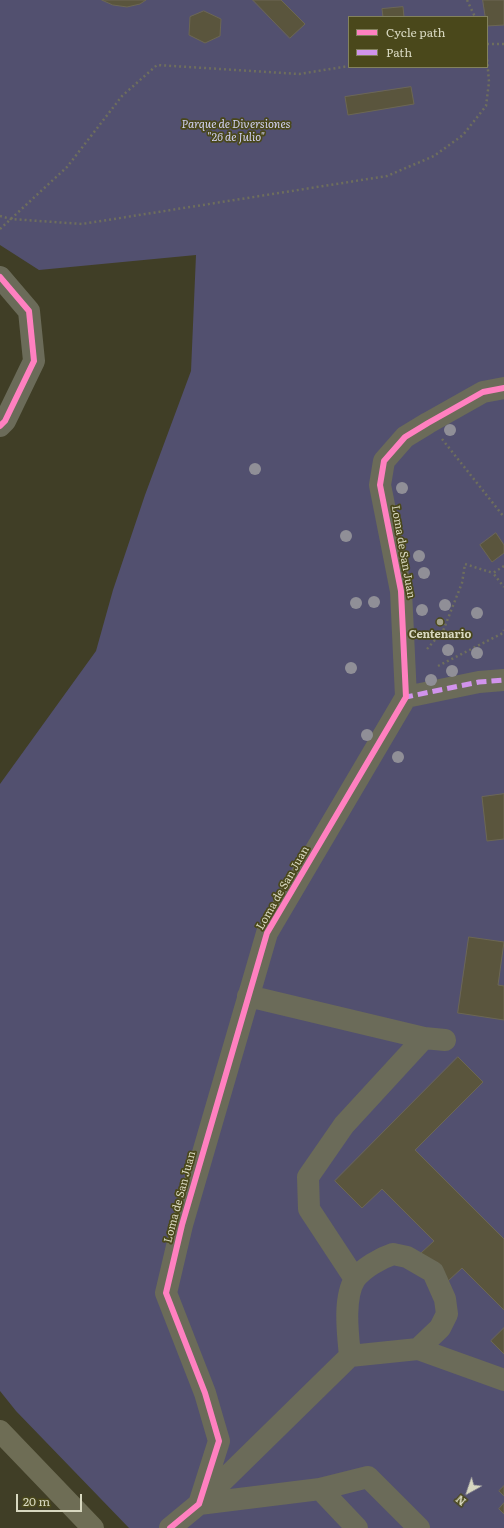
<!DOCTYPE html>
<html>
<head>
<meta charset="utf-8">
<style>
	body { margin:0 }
	#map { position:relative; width:504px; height:1528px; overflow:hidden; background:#403e26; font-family:Literata,serif }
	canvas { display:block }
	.legend { position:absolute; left:348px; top:16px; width:140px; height:52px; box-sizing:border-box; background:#4a481b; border:1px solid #83825d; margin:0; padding:5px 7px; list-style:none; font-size:12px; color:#d8d8c0 }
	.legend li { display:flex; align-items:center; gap:8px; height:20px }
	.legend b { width:20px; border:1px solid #83825d }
	.north { position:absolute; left:448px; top:1472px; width:40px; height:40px; -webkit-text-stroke:3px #4a481b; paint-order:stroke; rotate:220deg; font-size:11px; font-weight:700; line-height:16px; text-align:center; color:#d8d8c0 }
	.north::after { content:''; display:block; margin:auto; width:14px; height:18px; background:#d8d8c0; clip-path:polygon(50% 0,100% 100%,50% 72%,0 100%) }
	.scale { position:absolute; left:16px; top:1494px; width:66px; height:18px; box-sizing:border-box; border:2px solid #d8d8c0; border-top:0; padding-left:5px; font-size:12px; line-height:14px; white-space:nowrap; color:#d8d8c0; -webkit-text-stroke:3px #4a481b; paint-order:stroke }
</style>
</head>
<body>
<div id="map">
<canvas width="504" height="1528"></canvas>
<ul class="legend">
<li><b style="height:5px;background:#ff80c0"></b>Cycle path</li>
<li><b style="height:5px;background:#d193ec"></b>Path</li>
</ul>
<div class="north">N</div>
<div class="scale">20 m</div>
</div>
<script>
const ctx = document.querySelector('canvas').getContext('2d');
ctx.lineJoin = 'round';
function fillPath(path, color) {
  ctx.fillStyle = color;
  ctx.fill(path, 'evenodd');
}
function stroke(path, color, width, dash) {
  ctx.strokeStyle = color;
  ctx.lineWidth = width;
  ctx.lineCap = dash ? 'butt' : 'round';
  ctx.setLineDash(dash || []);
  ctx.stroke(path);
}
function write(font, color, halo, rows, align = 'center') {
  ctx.font = font + ' Literata,serif';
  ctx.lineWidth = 3.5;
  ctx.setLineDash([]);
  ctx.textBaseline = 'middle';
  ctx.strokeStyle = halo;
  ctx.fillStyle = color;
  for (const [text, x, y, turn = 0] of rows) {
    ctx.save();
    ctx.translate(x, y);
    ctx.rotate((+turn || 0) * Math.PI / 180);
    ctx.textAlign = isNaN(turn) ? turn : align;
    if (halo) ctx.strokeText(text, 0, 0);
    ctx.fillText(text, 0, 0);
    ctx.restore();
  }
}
const green = new Path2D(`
	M0 0H504V1528H129L16 1411 0 1391V784L96 651 113 590 145 495 191 371 196 255 39 270 0 245ZM349 17H487V67H349Z`);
const building = new Path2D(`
	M102 0H146L140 4 127 7 113 5Z
	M253 0H281L305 24 290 38Z
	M483 0H504V25L487 26Z
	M403 7 404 17H383L382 9Z
	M204 11 221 19 220 36 205 43 189 35 190 17Z
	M411 87 414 104 348 115 345 97Z
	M496 533 504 545V553L492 562 480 545Z
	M504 794V839L487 841 482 797Z
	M469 937 504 942 498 985 504 986V1020L458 1013Z
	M458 1057 483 1082 415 1150 504 1239V1310L462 1268 448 1281 421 1253 434 1241 382 1189 362 1208 335 1181Z
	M504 1328V1354L491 1341Z
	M504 1486V1496L499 1491Z
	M504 1503V1514L499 1509Z`);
const path = new Path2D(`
	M467 0 475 17
	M487 44H504
	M0 216 11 219 82 224 387 176 434 156 463 135 486 106 489 82 487 58
	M0 229 67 167 122 96 157 65 299 74 349 66
	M442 439 504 517
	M504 566 493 573 504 587
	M427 649 443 631 462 583 465 564 493 573
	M438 666 503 633 504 630`);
const minor = new Path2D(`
	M0 277 29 311 34 361 5 421 0 426
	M406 697 479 682 504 680
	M248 996 424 1038 445 1040
	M393 1254 407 1257 433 1272 445 1299 447 1314 440 1328 418 1349 350 1356C348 1335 343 1298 355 1279 363 1268 381 1258 393 1254Z
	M355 1279 309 1209 308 1177 344 1125 424 1038
	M418 1349 504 1380
	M320 1489 368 1477 419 1528
	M199 1504 219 1441 205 1393 166 1293 182 1225 267 933 406 697 401 591 380 485 384 461 405 437 428 423 483 392 504 388
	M199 1504 320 1489 357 1528
	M170 1528 199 1504 350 1356`);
const major = new Path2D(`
	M0 1431 93 1528`);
const quiet = new Path2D(`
	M406 694V697L479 682 504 680`);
const cycleway = new Path2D(`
	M0 277 29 311 34 361 5 421 0 426
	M170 1528 199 1504 219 1441 205 1393 166 1293 182 1225 267 933 406 697 401 591 380 485 384 461 405 437 428 423 483 392 504 388`);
const trees = [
	[450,430],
	[255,469],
	[402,488],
	[346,536],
	[419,556],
	[424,573],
	[374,602],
	[356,603],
	[445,605],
	[422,610],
	[477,613],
	[448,650],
	[477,653],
	[351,668],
	[452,671],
	[431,680],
	[367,735],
	[398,757]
];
const markers = [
	[440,622,4,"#a3a28a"]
];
const parkNames = [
	["Parque de Diversiones",236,125],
	["\"26 de Julio\"",236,138]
];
const streetNames = [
	["Loma de San Juan",403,552,80],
	["Loma de San Juan",283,888,-60],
	["Loma de San Juan",180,1197,-75]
];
const poiNames = [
	["Centenario",440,635]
];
fillPath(green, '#52506f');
fillPath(building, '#5a553d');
stroke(building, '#6c6754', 1);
stroke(path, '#6e6e5d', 2.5, [2, 3]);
stroke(minor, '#6b6b59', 22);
stroke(major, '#6e6d55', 22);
stroke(quiet, '#d193ec', 5, [10, 5]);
stroke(cycleway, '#ff80c0', 6);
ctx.fillStyle = '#908f97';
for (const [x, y] of trees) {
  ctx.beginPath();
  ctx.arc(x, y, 6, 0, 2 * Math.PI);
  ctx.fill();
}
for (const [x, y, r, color] of markers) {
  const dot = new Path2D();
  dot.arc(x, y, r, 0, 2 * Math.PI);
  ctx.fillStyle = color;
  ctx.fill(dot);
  stroke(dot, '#4a481b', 1.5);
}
write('italic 11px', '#d1d1f3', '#4a481b', parkNames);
write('11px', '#d8d8c0', '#4a481b', streetNames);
write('bold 11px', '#d8d8c0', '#4a481b', poiNames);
</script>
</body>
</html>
